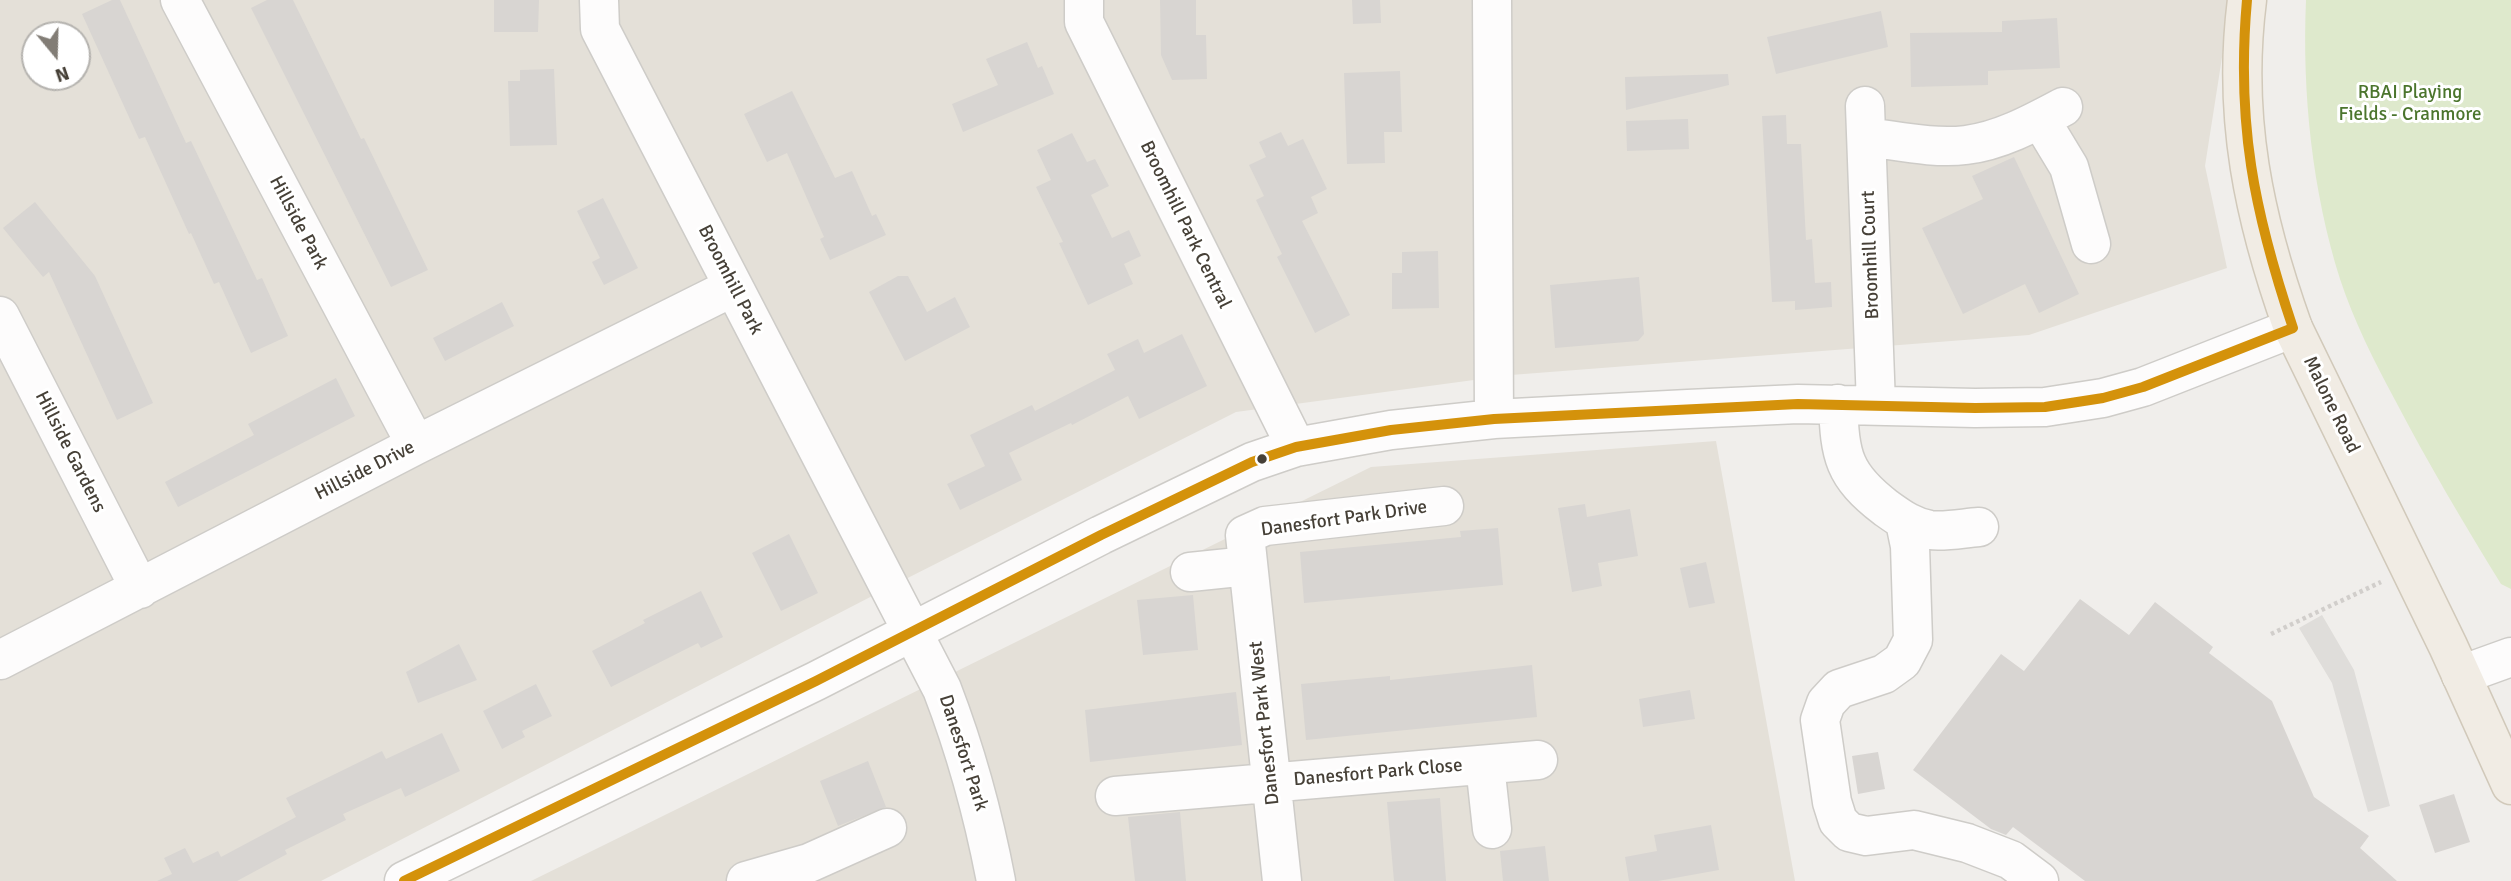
<!DOCTYPE html>
<html>
<head>
<meta charset="utf-8">
<style>
	body { margin:0 }
	#map { position:relative; width:2511px; height:881px; overflow:hidden; background:#f0eeeb; font-family:Signika,sans-serif }
	canvas { display:block }
	.north { position:absolute; left:21px; top:21px; width:70px; height:70px; box-sizing:border-box; background:#fff; border:2px solid #b5b3af; border-radius:50%; rotate:161deg; font-size:19px; font-weight:700; line-height:28px; text-align:center; color:#464037 }
	.north::after { content:''; display:block; margin:auto; width:24px; height:32px; background:#827d76; clip-path:polygon(50% 0,100% 100%,50% 72%,0 100%) }
</style>
</head>
<body>
<div id="map">
<canvas width="2511" height="881"></canvas>
<div class="north">N</div>
</div>
<script>
const ctx = document.querySelector('canvas').getContext('2d');
ctx.lineJoin = 'round';
function fillPath(path, color) {
  ctx.fillStyle = color;
  ctx.fill(path, 'evenodd');
}
function stroke(path, color, width, dash) {
  ctx.strokeStyle = color;
  ctx.lineWidth = width;
  ctx.lineCap = dash ? 'butt' : 'round';
  ctx.setLineDash(dash || []);
  ctx.stroke(path);
}
function write(font, color, halo, rows, align = 'center') {
  ctx.font = font + ' Signika,sans-serif';
  ctx.lineWidth = 6;
  ctx.setLineDash([]);
  ctx.textBaseline = 'middle';
  ctx.strokeStyle = halo;
  ctx.fillStyle = color;
  for (const [text, x, y, turn = 0] of rows) {
    ctx.save();
    ctx.translate(x, y);
    ctx.rotate((+turn || 0) * Math.PI / 180);
    ctx.textAlign = isNaN(turn) ? turn : align;
    if (halo) ctx.strokeText(text, 0, 0);
    ctx.fillText(text, 0, 0);
    ctx.restore();
  }
}
const residential = new Path2D(`
	M0 0H2231L2205 166 2227 268 2029 335 1511 375 1236 412 878 593 321 881H0ZM35 35H77V77H35Z
	M1716 441 1795 881H531L1371 467Z`);
const green = new Path2D(`
	M2306 0H2511V589L2501 584C2464 524 2428 463 2395 400 2374 361 2354 321 2340 279 2312 190 2302 93 2306 0Z`);
const parking = new Path2D(`
	M2322 615 2354 670 2390 806 2368 812 2332 683 2299 628Z`);
const building = new Path2D(`
	M112 0H120L186 143 191 141 257 280 262 278 288 336 251 353 219 282 214 284 191 233 189 234 145 137 139 139 82 14Z
	M267 0H293L361 139 364 138 428 270 391 287 251 8Z
	M494 0H539L538 32H494Z
	M1160 0H1196V35H1206L1207 79 1172 80 1161 55Z
	M1352 0H1380L1381 23 1353 24Z
	M1881 11 1888 47 1776 74 1767 37Z
	M2057 18 2060 68 1988 71V85L1911 87 1910 33 2002 32V21Z
	M1027 42 1038 68 1042 66 1054 94 963 132 952 104 998 85 986 59Z
	M554 69 557 145 510 146 508 81H520V70Z
	M1400 71 1402 132H1384L1385 163 1347 164 1344 73Z
	M1728 74 1729 85 1626 110 1625 77Z
	M792 91 835 178 852 171 872 216 876 214 886 235 830 260 820 239 824 237 787 153 767 162 744 114Z
	M1786 115 1787 144H1801L1806 240 1812 239 1815 283 1831 282 1832 307 1795 310V301L1772 302 1762 116Z
	M1686 119H1688L1689 149 1627 151 1626 121Z
	M1281 132 1288 146 1303 139 1327 189 1311 197 1318 213 1302 221 1350 315 1315 333 1277 257 1282 254 1256 200 1264 196 1249 165 1266 157 1259 142Z
	M1072 133 1087 162 1095 159 1109 186 1091 195 1112 238 1129 230 1141 256 1124 264 1133 284 1088 305 1059 243 1063 242 1036 187 1051 180 1037 150Z
	M2014 157 2079 294 2039 313 2025 284 1963 314 1922 228 1983 199 1972 176Z
	M603 198 638 268 604 285 592 262 600 258 577 211Z
	M35 202 95 276 153 403 117 420 49 272 43 277 3 228Z
	M1438 251 1439 308 1392 309V273H1402V252Z
	M898 276H908L927 312 955 297 970 327 905 361 869 292Z
	M1639 277 1644 334 1638 341 1555 348 1550 285Z
	M502 302 514 326 445 361 433 338Z
	M1182 334 1207 386 1139 419 1128 396 1072 425 1071 423 1009 453 1022 480 960 510 947 484 985 466 970 435 1032 405 1035 411 1115 370 1107 354 1138 339 1144 353Z
	M336 378 355 416 178 507 165 482 254 435 248 424Z
	M1585 504 1587 517 1630 509 1638 556 1598 563 1602 586 1572 592 1558 508Z
	M1498 528 1503 585 1304 603 1300 552 1461 537 1460 531Z
	M789 534 818 593 781 611 752 553Z
	M1706 562 1715 603 1689 608 1680 568Z
	M701 591 723 637 701 648 698 643 611 687 592 651 645 623 643 620Z
	M1193 595 1198 650 1143 655 1137 600Z
	M2080 599 2129 635 2155 602 2213 647 2209 653 2272 701 2314 797 2369 836 2360 848 2397 881H2085L2013 827 2006 835 1991 829 1913 770 2001 654 2024 671Z
	M459 644 477 680 418 703 406 672Z
	M1532 665 1537 717 1306 740 1301 684 1390 676V680Z
	M536 684 552 716 522 731 525 737 502 749 483 711Z
	M1690 690 1695 719 1643 727 1639 699Z
	M1236 692 1242 745 1090 762 1085 710Z
	M442 733 460 771 405 797 401 788 343 814 346 820 285 850 287 854 237 881H157L172 874 164 858 185 848 193 863 218 851 221 857 296 817 286 798 382 751 386 759Z
	M1878 752 1885 789 1858 794 1852 756Z
	M868 761 886 807 838 826 820 781Z
	M2454 794 2470 842 2435 853 2419 805Z
	M1440 798 1446 881H1394L1387 802Z
	M1180 812 1186 881H1135L1128 817Z
	M1711 825 1719 870 1658 881H1629L1625 857 1657 851 1654 835Z
	M1545 846 1549 881H1503L1500 851Z`);
const path = new Path2D(`
	M2271 634 2381 582`);
const minor = new Path2D(`
	M180 0 416 445
	M599 0 600 29 942 689C967 754 983 813 996 881
	M1084 0V22L1296 447
	M1492 0 1494 419
	M1865 106 1876 405
	M2040 119 2069 167 2091 244
	M1867 137C1899 141 1934 149 1966 145 2000 141 2033 123 2063 107
	M0 316 140 589
	M1838 404C1840 456 1843 475 1886 508 1900 518 1912 527 1930 530 1945 532 1964 528 1979 527
	M1905 522 1910 546 1913 640 1902 661 1884 674 1839 689 1826 703 1820 720 1832 802 1838 821 1849 832 1866 836 1914 830 1967 843 2011 860 2039 881
	M1190 572 1248 566
	M0 660 416 445 733 287
	M2461 675 2511 657
	M1485 765 1492 829
	M1115 796 1538 760
	M404 881 816 681 1101 535 1252 462 1296 447 1391 430 1494 419 1688 409 1798 404 1975 408 2045 407 2103 398 2143 387 2293 328
	M746 881 809 863 887 828
	M1282 881 1245 535 1265 526 1444 506`);
const major = new Path2D(`
	M2247 0C2232 117 2254 219 2293 328L2448 646 2511 785`);
const bus1 = new Path2D(`
	M404 881 816 681 1101 535 1252 462 1296 447 1391 430 1494 419 1798 404 1975 408 2045 407 2103 398 2143 387 2293 328C2254 212 2236 123 2247 0`);
const markers = [
	[1262,459,6,"#464037"]
];
const parkNames = [
	["RBAI Playing",2410,93],
	["Fields - Cranmore",2410,115]
];
const streetNames = [
	["Hillside Park",298,223,62],
	["Broomhill Park Central",1185,225,64],
	["Broomhill Court",1871,255,-92],
	["Broomhill Park",730,280,63],
	["Malone Road",2331,405,64],
	["Hillside Gardens",70,452,63],
	["Hillside Drive",365,471,-27],
	["Danesfort Park Drive",1344,519,-8],
	["Danesfort Park West",1265,723,-96],
	["Danesfort Park",963,753,72],
	["Danesfort Park Close",1378,773,-5]
];
fillPath(residential, '#e4e0d8');
fillPath(green, '#dee9cc');
fillPath(parking, '#dfddda');
fillPath(building, '#d8d5d2');
stroke(minor, '#ceccc8', 41);
stroke(major, '#d1c9ba', 41);
stroke(path, '#d1cecb', 4.5, [3.5, 3.5]);
stroke(minor, '#fdfcfc', 38);
stroke(major, '#f1ece4', 38);
stroke(bus1, '#d4920b', 10);
for (const [x, y, r, color] of markers) {
  const dot = new Path2D();
  dot.arc(x, y, r, 0, 2 * Math.PI);
  ctx.fillStyle = color;
  ctx.fill(dot);
  stroke(dot, '#fff', 2.5);
}
write('19px', '#4b752d', '#fff', parkNames);
write('19px', '#464037', '#fff', streetNames);
</script>
</body>
</html>
